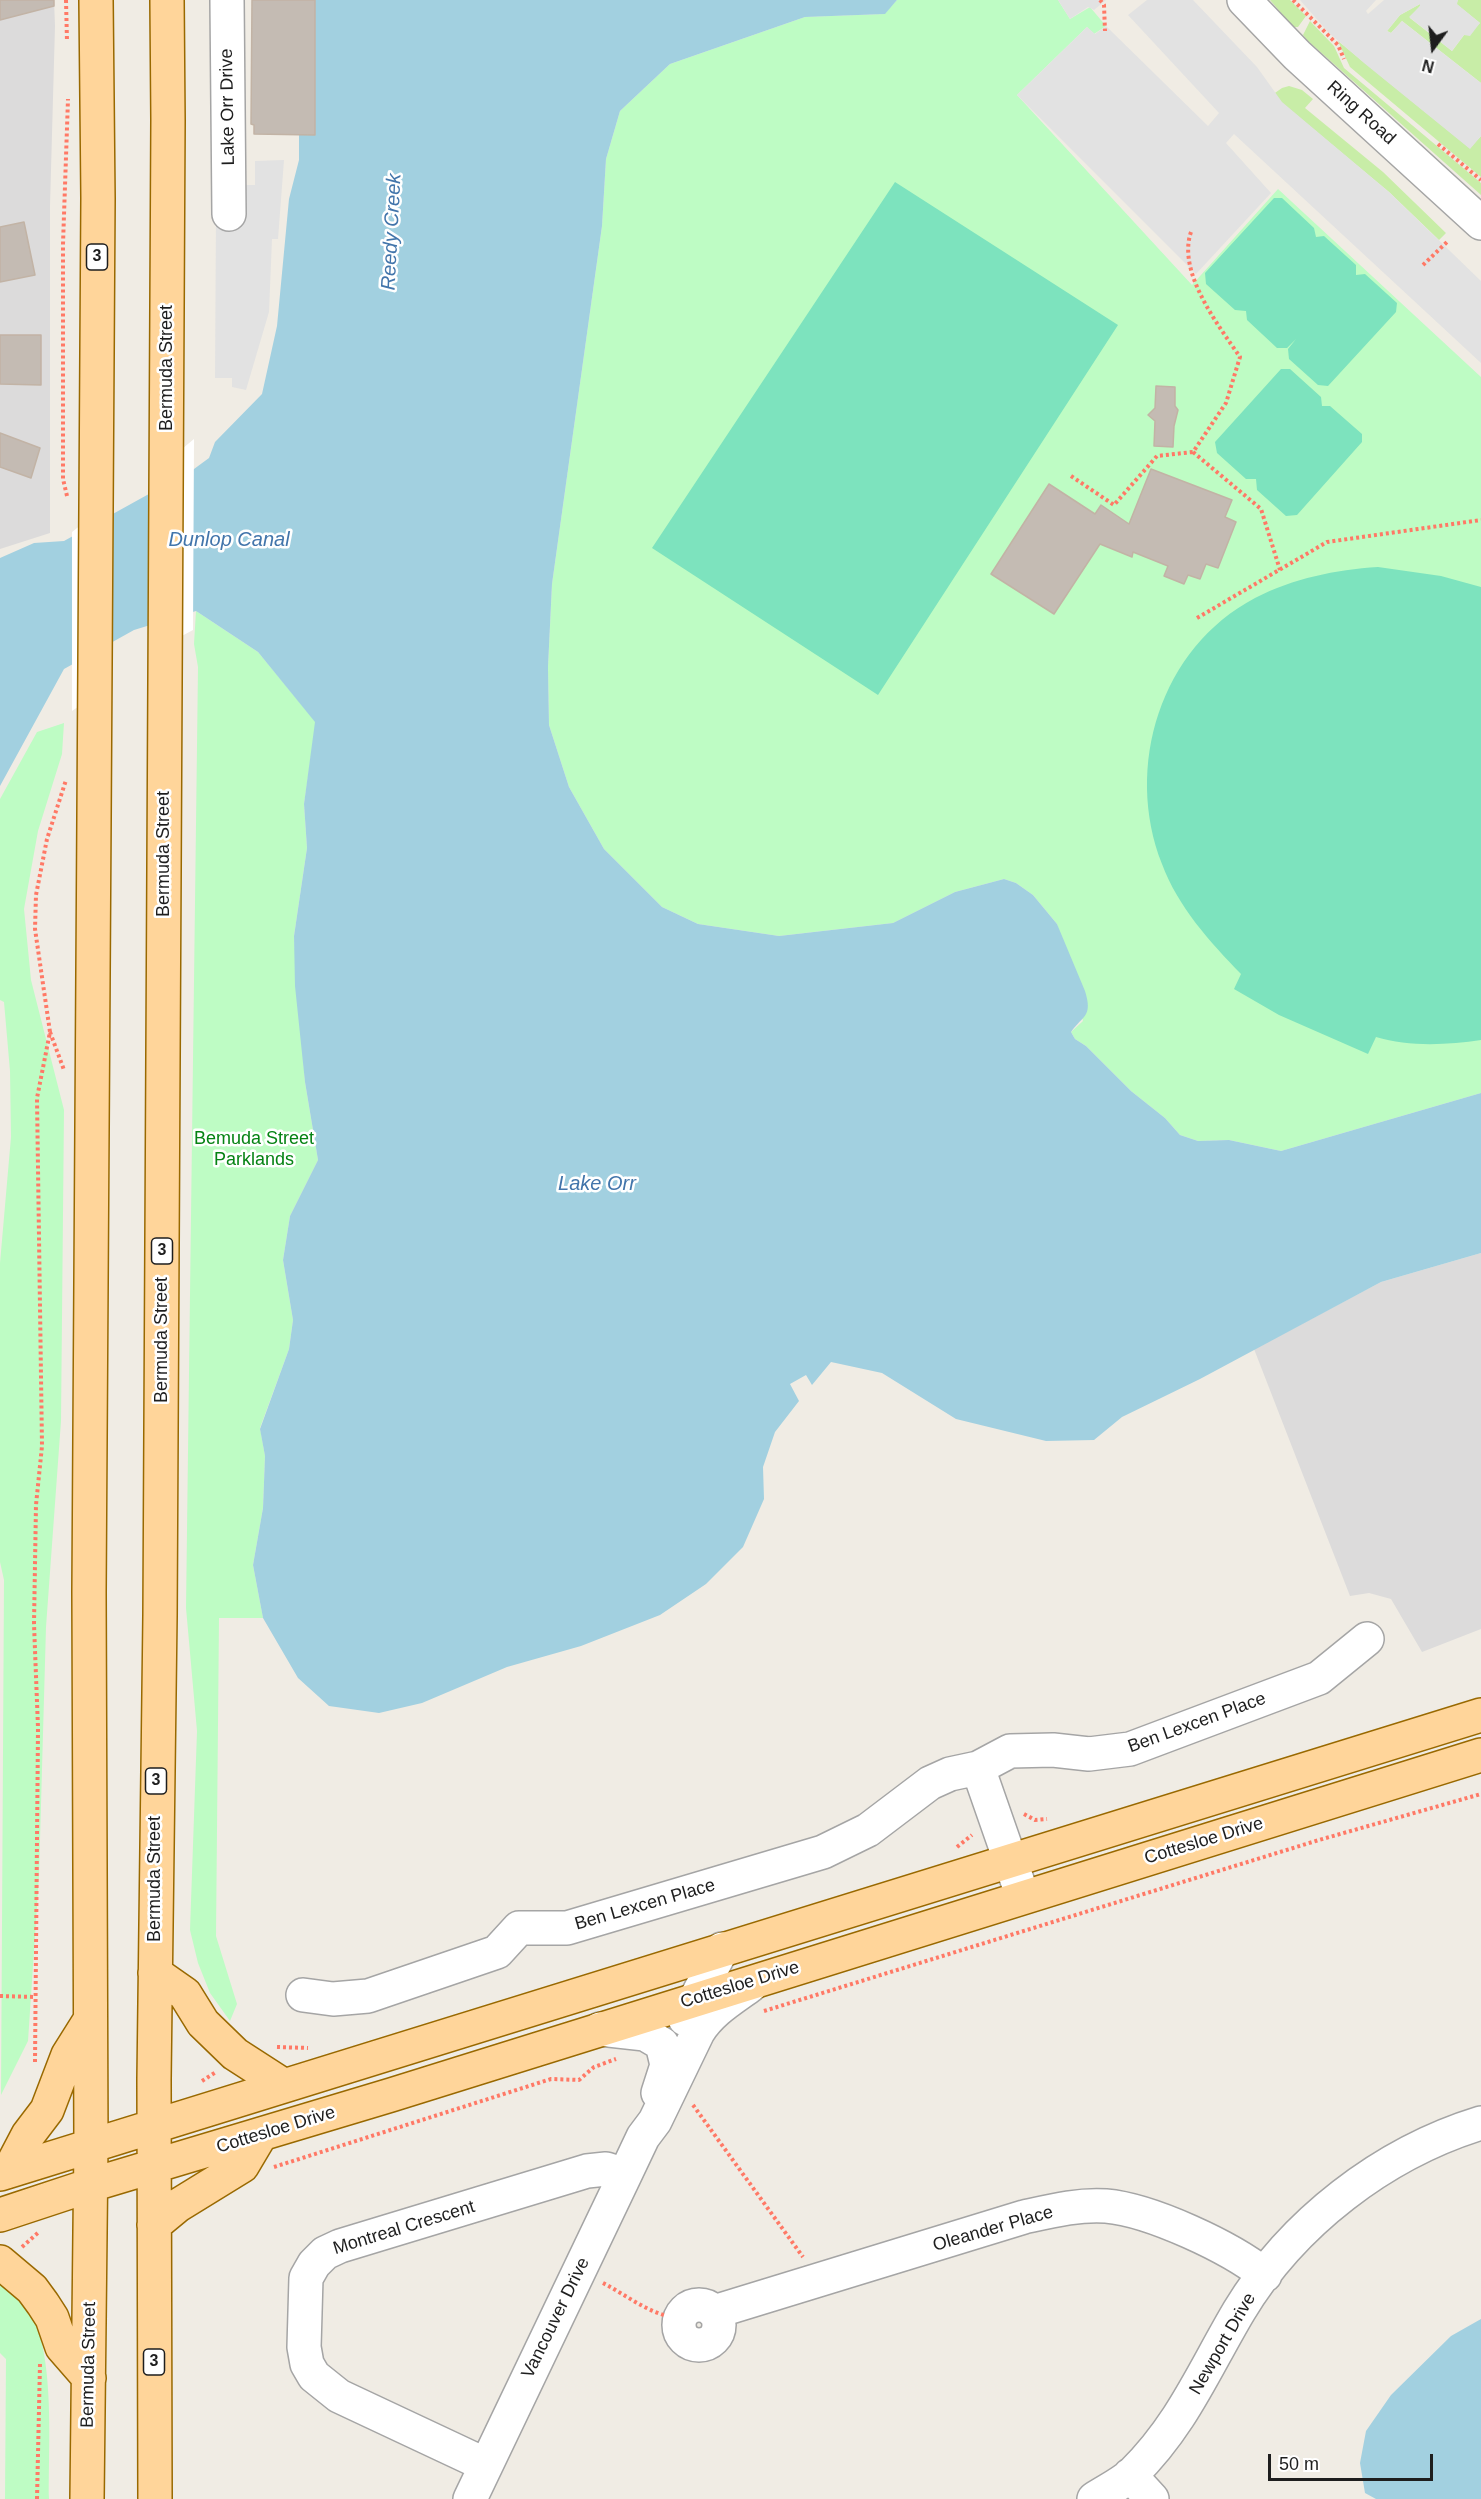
<!DOCTYPE html>
<html>
<head>
<meta charset="utf-8">
<style>
	body { margin:0 }
	#map { position:relative; width:1481px; height:2499px; overflow:hidden; background:#f0ece4; font-family:Helvetica,sans-serif }
	canvas { display:block }
	.north { position:absolute; left:1403px; top:18px; width:60px; height:60px; -webkit-text-stroke:4px #fff; paint-order:stroke; rotate:195deg; font-size:16px; font-weight:700; line-height:24px; text-align:center; color:#1e1e1e }
	.north::after { content:''; display:block; margin:auto; width:21px; height:27px; background:#1e1e1e; clip-path:polygon(50% 0,100% 100%,50% 72%,0 100%) }
	.scale { position:absolute; left:1268px; top:2454px; width:165px; height:27px; box-sizing:border-box; border:3px solid #1e1e1e; border-top:0; padding-left:8px; font-size:18px; line-height:21px; white-space:nowrap; color:#1e1e1e; -webkit-text-stroke:4px #fff; paint-order:stroke }
</style>
</head>
<body>
<div id="map">
<canvas width="1481" height="2499"></canvas>
<div class="north">N</div>
<div class="scale">50 m</div>
</div>
<script>
const ctx = document.querySelector('canvas').getContext('2d');
ctx.lineJoin = 'round';
function fillPath(path, color) {
  ctx.fillStyle = color;
  ctx.fill(path, 'evenodd');
}
function stroke(path, color, width, dash) {
  ctx.strokeStyle = color;
  ctx.lineWidth = width;
  ctx.lineCap = dash ? 'butt' : 'round';
  ctx.setLineDash(dash || []);
  ctx.stroke(path);
}
function write(font, color, halo, rows, align = 'center') {
  ctx.font = font + ' Helvetica,sans-serif';
  ctx.lineWidth = 5;
  ctx.setLineDash([]);
  ctx.textBaseline = 'middle';
  ctx.strokeStyle = halo;
  ctx.fillStyle = color;
  for (const [text, x, y, turn = 0] of rows) {
    ctx.save();
    ctx.translate(x, y);
    ctx.rotate((+turn || 0) * Math.PI / 180);
    ctx.textAlign = isNaN(turn) ? turn : align;
    if (halo) ctx.strokeText(text, 0, 0);
    ctx.fillText(text, 0, 0);
    ctx.restore();
  }
}
const residential = new Path2D(`
	M0 0H54L55 26 50 206V533L0 549Z
	M1481 1253V1629L1422 1652 1391 1599 1369 1593 1350 1596 1254 1349 1381 1282Z`);
const grass = new Path2D(`
	M1270 0H1290L1306 16 1298 27H1293Z
	M1458 0H1481V83L1402 21 1391 33 1387 31 1400 15 1420 4V6L1410 18 1452 51 1464 35 1480 23 1456 4Z
	M1310 21 1334 46 1344 68 1481 183V195L1308 41 1303 35Z
	M1338 41 1470 148 1481 136V177L1350 67Z
	M1289 86 1302 90 1313 99 1305 108 1383 172 1446 233 1439 240 1389 192 1272 95 1282 88Z`);
const park = new Path2D(`
	M897 0H1058L1070 19 1090 7 1106 26 1094 34 1087 27 1017 95 1192 285 1278 189 1481 377V1093L1281 1151 1229 1140 1198 1141 1180 1135 1165 1118 1131 1091 1086 1046 1075 1039 1071 1032 1083 1021 1057 924 1033 895 1016 883 1004 879 955 892 893 923 779 936 698 924 662 907 604 849 569 787 549 725 548 667 552 584 602 226 606 159 620 111 670 64 805 17 884 14Z
	M196 611 258 652 316 722 304 804 307 848 294 936 305 1082 318 1160 290 1216 283 1260 293 1320 289 1349 260 1428 265 1456 263 1508 253 1565 263 1618H219L216 1936 237 2004 230 2021 210 1993 198 1963 190 1930 197 1731 186 1608 198 667 194 644Z
	M64 723 62 754 38 831 24 909 31 980 64 1110 61 1421 46 1627 39 1876 28 2041 1 2095 4 1580 0 1562V1263L11 1137 10 1071 4 1002 0 1000V799L37 732Z
	M0 2278C8 2285 18 2292 24 2300 57 2345 48 2444 49 2499H5L6 2359 0 2353Z`);
const pitch = new Path2D(`
	M895 182 1118 325 878 695 652 548Z
	M1274 198H1282L1314 228 1316 237 1324 236 1356 265V275L1365 274 1397 303 1396 312 1328 386 1318 385 1289 359 1288 349 1296 339 1287 348H1277L1247 320 1246 311 1235 310 1206 284 1205 273Z
	M1281 369H1290L1321 397 1322 406H1330L1362 434V442L1297 515 1286 516 1257 490 1256 479H1246L1217 453 1215 442Z
	M1378 567 1441 576 1481 587V1040C1447 1045 1409 1047 1376 1037L1368 1054 1279 1015 1234 989 1241 974C1210 942 1178 907 1162 864 1124 767 1160 648 1255 598 1294 578 1335 570 1378 567Z`);
const parking = new Path2D(`
	M1058 0H1106L1094 10 1088 7 1070 19Z
	M1147 0H1193L1257 67 1282 102 1389 192 1481 281V363L1234 134 1226 143 1271 193 1196 274 1017 95 1087 27 1095 34 1106 26 1208 126 1219 113 1128 15Z
	M1300 0H1376L1366 11 1368 14 1384 0H1458L1457 4 1480 23 1470 36 1464 35 1452 51 1409 17 1420 6V4L1400 15 1387 31 1391 33 1402 21 1481 83V136L1470 149 1364 63 1328 32Z
	M284 160 278 239H272L269 312 246 390 232 387V378H215L216 215 243 185H255V161Z`);
const water = new Path2D(`
	M315 0H897L885 14 805 17 670 64 620 111 606 159 602 226 552 584 548 667 549 725 569 787 604 849 662 907 698 924 779 936 893 923 955 892 1004 879 1016 883 1033 895 1057 924 1085 991C1093 1017 1083 1015 1071 1032L1075 1039 1086 1046 1131 1091 1165 1118 1180 1135 1198 1141 1229 1140 1281 1151 1481 1093V1253L1381 1282 1200 1379 1122 1417 1094 1440 1046 1441 956 1419 882 1373 831 1362 812 1385 806 1375 790 1384 799 1401 775 1432 763 1467 764 1499 743 1547 706 1584 660 1615 581 1646 507 1667 422 1703 379 1713 329 1706 298 1678 263 1618 253 1565 263 1508 265 1456 260 1429 289 1349 293 1320 283 1260 290 1216 318 1160 305 1082 295 986 294 936 307 848 304 804 315 722 258 652 196 611 134 630 64 669 0 786V558L34 543 64 541 194 469 209 458 215 442 262 394 277 326 289 199 299 160V134L315 135Z
	M1481 2319V2499H1376L1365 2493 1360 2463 1366 2431 1391 2395 1451 2336Z`);
const pier = new Path2D(`
	M194 439 193 630 152 652 153 473Z
	M109 503 108 686 72 711V532Z`);
const building = new Path2D(`
	M0 0H54V6L0 20Z
	M252 0H315V135L254 134V125L251 124Z
	M24 222 35 275 0 282V227Z
	M0 335H41V385L0 384Z
	M1156 386 1175 387V406L1178 410 1174 426 1173 447 1154 446 1155 421 1148 415 1155 408Z
	M0 433 40 448 31 478 0 467Z
	M1151 469 1232 500 1225 517 1236 522 1218 568 1206 564 1200 579 1188 575 1184 584 1164 576 1168 566 1133 552 1132 557 1100 544 1054 614 991 574 1049 484 1095 514 1101 505 1129 524Z`);
const path = new Path2D(`
	M66 0 67 41
	M1100 0 1104 5 1105 31
	M1293 0 1338 45 1344 59
	M1438 144 1481 180
	M1191 232C1177 272 1218 325 1240 357L1226 403 1193 452 1261 509 1280 570
	M1423 265 1447 242
	M1071 476 1114 505 1157 456 1193 452
	M67 496 63 479V244L68 99
	M1197 618 1327 542 1481 520
	M50 1032 64 1070
	M1024 1814 1035 1820 1047 1819
	M957 1847 972 1835
	M0 1996 36 1997
	M764 2011 1319 1840 1481 1794
	M277 2047 308 2048
	M35 2062 38 1728 34 1624 36 1505 42 1446 37 1098 50 1032 35 929 36 895 47 839 66 780
	M202 2081 216 2072
	M693 2105 803 2257
	M274 2167 551 2079 579 2080 594 2067 616 2059
	M22 2247 39 2232
	M603 2283C628 2296 653 2317 681 2318
	M37 2499 40 2364`);
const minor = new Path2D(`
	M227 0 229 214
	M1244 0 1297 55 1481 223
	M978 1768 1023 1897
	M303 1995 333 1999 368 1996 497 1952 519 1928H567L823 1852 868 1830 930 1783 950 1774 978 1768 1010 1751 1053 1750 1089 1754 1130 1749 1319 1678 1367 1639
	M685 2019 722 1949
	M600 2029 645 2034 662 2044 667 2065 658 2093
	M679 2325a20 20 0 1 1 40 0a20 20 0 1 1-40 0Z
	M714 2312 1024 2217C1051 2211 1079 2204 1106 2206 1151 2210 1230 2247 1265 2275
	M486 2465 339 2396 314 2376 307 2364 304 2347 306 2278 314 2264 325 2253 340 2246 587 2171 606 2169 625 2175
	M1130 2475 1152 2499
	M470 2499 625 2175 643 2137 655 2121 698 2032C711 2011 732 1999 751 1985
	M1094 2499C1106 2491 1121 2484 1132 2474 1182 2425 1204 2370 1239 2311 1292 2223 1383 2153 1481 2123`);
const major = new Path2D(`
	M155 1973 185 1994 203 2023 235 2054 283 2085
	M9 2171 28 2135 47 2110 68 2055 90 2020
	M0 2174 1481 1715
	M0 2215 91 2185 391 2095 1481 1755
	M154 2225 177 2206 242 2166 261 2134
	M0 2262 32 2289 43 2304 52 2318 62 2347 89 2378
	M87 2499 91 2144 89 1591 98 198 96 0
	M155 2499 154 2079 160 1616 168 120 167 0`);
const shields = [
	[97,257,21],
	[162,1251,21],
	[156,1781,21],
	[154,2362,21]
];
const shieldNames = [
	["3",97,257],
	["3",162,1251],
	["3",156,1781],
	["3",154,2362]
];
const streetNames = [
	["Lake Orr Drive",228,107,-91],
	["Ring Road",1361,113,42],
	["Bermuda Street",167,368,-90],
	["Bermuda Street",164,854,-90],
	["Bermuda Street",162,1340,-90],
	["Ben Lexcen Place",1197,1723,-20],
	["Cottesloe Drive",1204,1841,-17],
	["Bermuda Street",155,1879,-90],
	["Ben Lexcen Place",645,1905,-16],
	["Cottesloe Drive",740,1985,-17],
	["Cottesloe Drive",276,2130,-17],
	["Montreal Crescent",404,2228,-17],
	["Oleander Place",993,2229,-16],
	["Vancouver Drive",556,2318,-64],
	["Newport Drive",1223,2344,-60],
	["Bermuda Street",89,2365,-89]
];
const parkNames = [
	["Bemuda Street",254,1139],
	["Parklands",254,1160]
];
const waterNames = [
	["Reedy Creek",392,232,-87],
	["Dunlop Canal",229,540],
	["Lake Orr",597,1184]
];
fillPath(residential, '#dcdbdb');
fillPath(grass, '#c8eda7');
fillPath(park, '#befcc4');
fillPath(pitch, '#7de3be');
fillPath(parking, '#e2e2e2');
fillPath(water, '#a2d0e0');
fillPath(pier, '#fff');
fillPath(building, '#c4bbb3');
stroke(building, '#c2b3a5', 1.5);
stroke(minor, '#a5a5a5', 36);
stroke(major, '#996900', 36);
stroke(path, '#ff7966', 4, [3, 3]);
stroke(minor, '#fff', 33);
stroke(major, '#ffd59a', 33);
for (const [x, y, w] of shields) {
  const box = new Path2D();
  box.roundRect(x - w / 2, y - 13, w, 26, 4.5);
  ctx.fillStyle = '#fff';
  ctx.fill(box);
  stroke(box, '#1e1e1e', 1.5);
}
write('bold 16px', '#1e1e1e', null, shieldNames);
write('18px', '#1e1e1e', '#fff', streetNames);
write('18px', '#058313', '#fff', parkNames);
write('italic 20px', '#4275ab', '#fff', waterNames);
</script>
</body>
</html>
